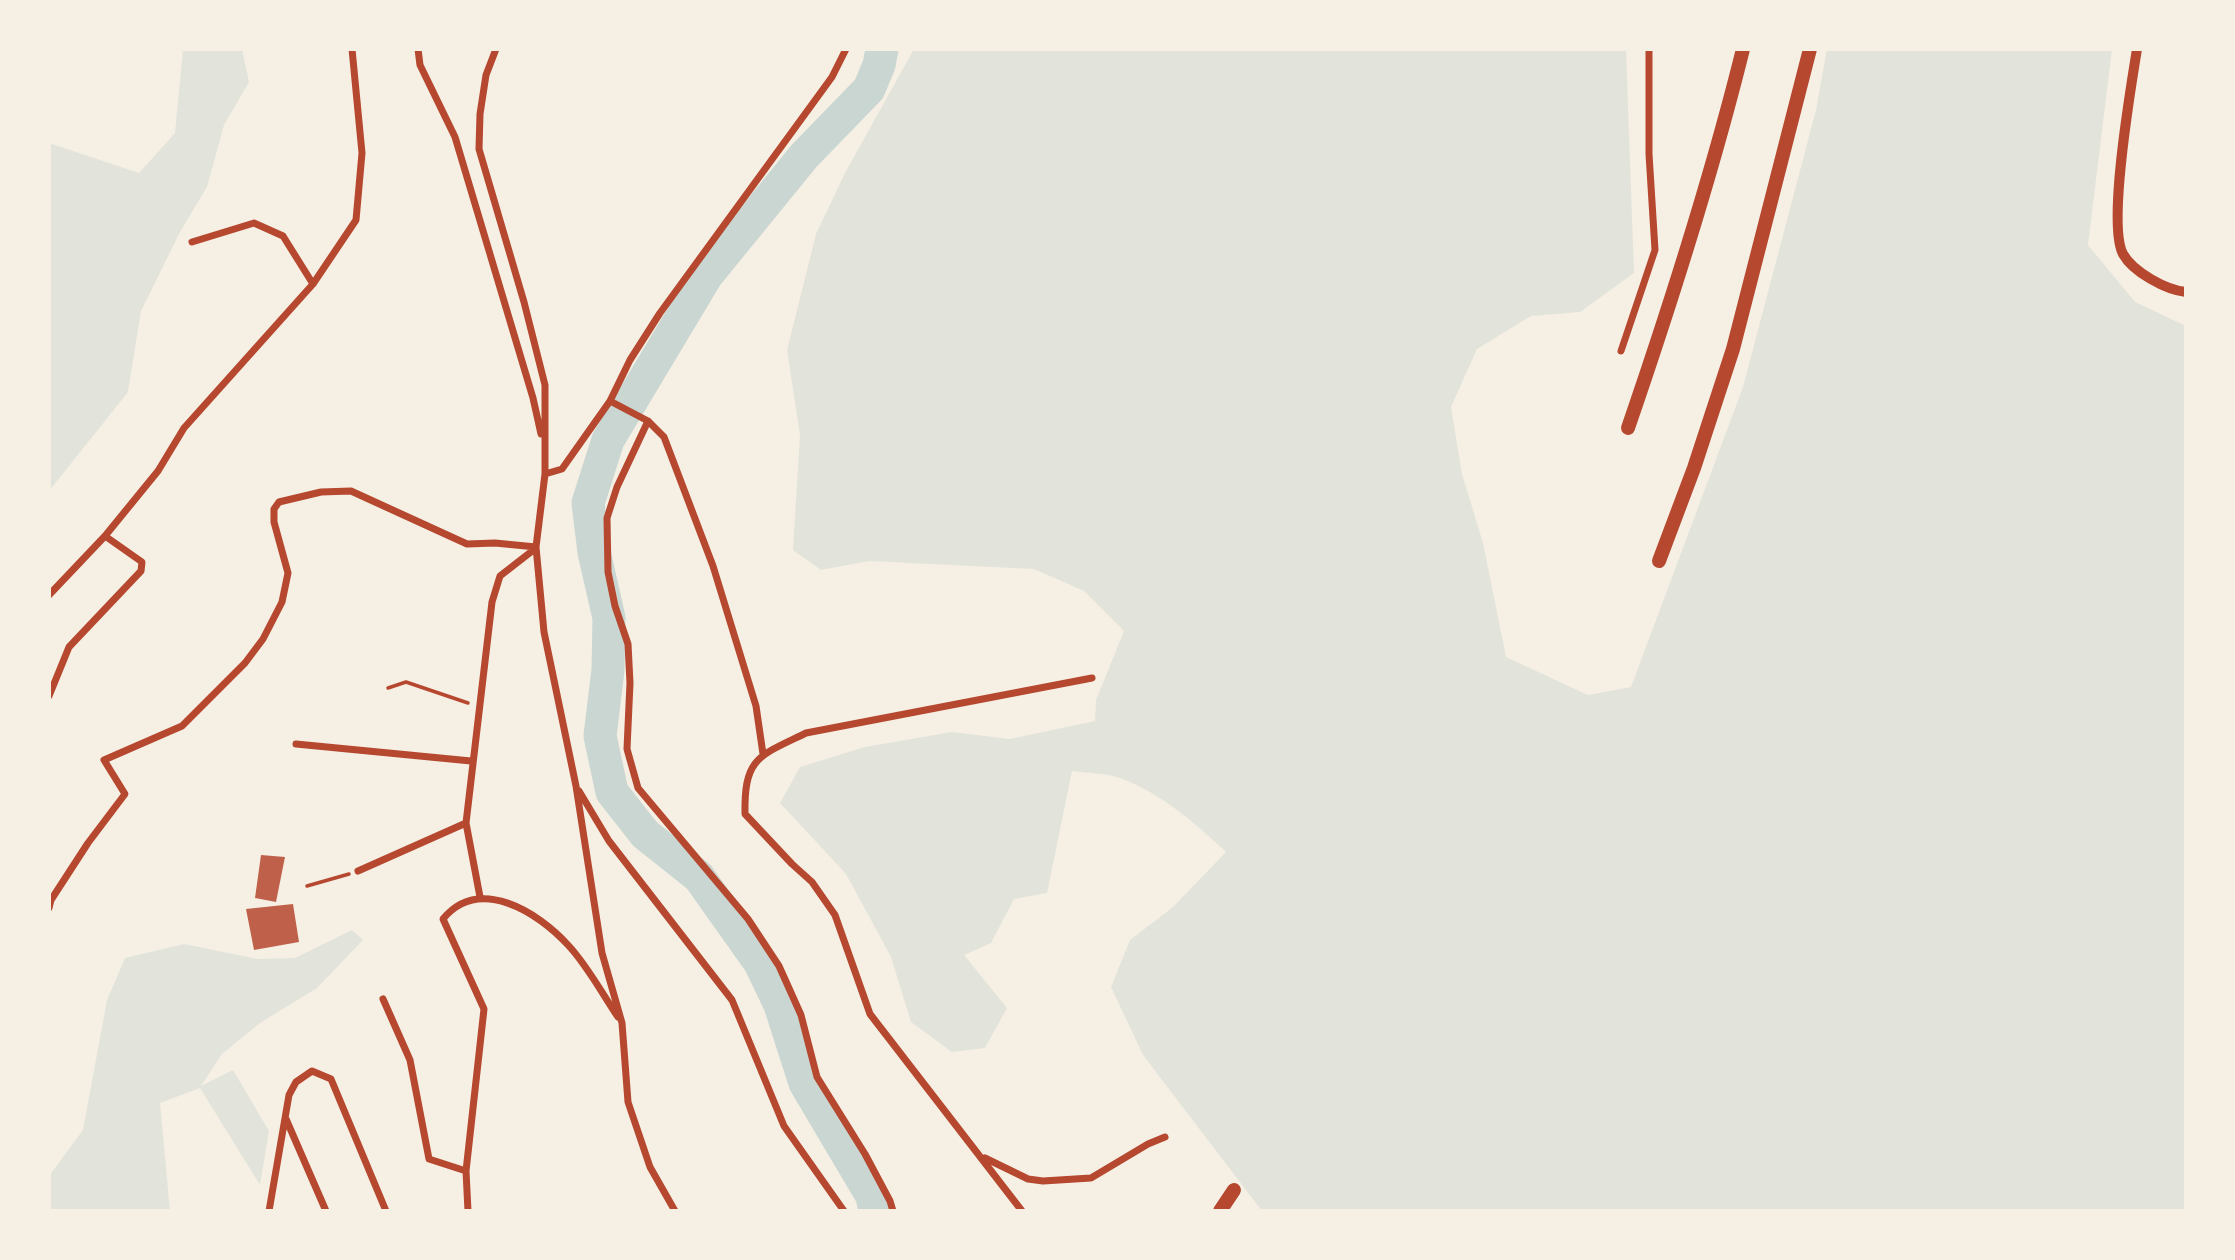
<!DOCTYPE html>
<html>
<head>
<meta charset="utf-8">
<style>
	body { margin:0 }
	#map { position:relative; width:2235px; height:1260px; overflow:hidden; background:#f6efe4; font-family:Signika,sans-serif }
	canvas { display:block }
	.frame { position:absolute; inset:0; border:51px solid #f6efe4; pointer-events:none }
</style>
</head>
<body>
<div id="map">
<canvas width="2235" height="1260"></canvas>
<div class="frame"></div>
</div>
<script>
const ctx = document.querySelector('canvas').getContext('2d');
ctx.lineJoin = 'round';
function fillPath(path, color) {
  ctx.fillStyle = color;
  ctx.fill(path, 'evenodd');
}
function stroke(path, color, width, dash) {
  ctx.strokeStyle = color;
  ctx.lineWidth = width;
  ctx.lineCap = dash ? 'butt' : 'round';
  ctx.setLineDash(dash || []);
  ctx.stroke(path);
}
const green = new Path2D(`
	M183 49H242L249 82 224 125 207 187 180 232 141 311 128 392 49 491V143L139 173 175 133Z
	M914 49H1626L1634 273 1580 312 1531 316 1477 349 1451 407 1462 474 1483 543 1506 657 1588 695 1631 687 1743 387 1816 110 1827 49H2112L2088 245 2135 302 2186 326V1211H1262L1143 1055 1111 987 1130 940 1173 907 1226 852C1195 823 1161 793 1120 778 1105 773 1087 773 1072 771L1047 893 1014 899 991 943 964 955 1007 1008 985 1048 952 1052 911 1022 891 957 846 874 780 803 800 767 865 747 952 732 1010 739 1095 721 1096 700 1124 631 1084 591 1034 569 869 561 821 570 793 550 800 435 787 350 816 234 846 171Z
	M352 930 363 940 317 988 260 1023 222 1054 201 1086 233 1070 269 1131 260 1185 200 1088 160 1103 170 1211H49V1176L83 1130 107 1000 125 958 184 944 258 959 295 958Z`);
const river = new Path2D(`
	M875 1211 872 1196 805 1083 780 1005 760 963 699 877 645 834 612 792 600 736 608 670 609 618 594 552 588 503 608 440 707 275 804 156 869 89 879 65 882 49`);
const building = new Path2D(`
	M261 855 285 857 276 902 255 898Z
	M293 904 299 942 254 950 246 909Z`);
const path = new Path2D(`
	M388 688 406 682 468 703
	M307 886 349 874`);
const minor = new Path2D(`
	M418 49 420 65 455 137 533 398 541 434
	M496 49 486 75 480 114 479 149 524 302 545 385V474L536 547 544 632 576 786 602 953 622 1023 628 1102 650 1167 675 1211
	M192 242 254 223 283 236 313 284
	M1621 351 1655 250 1649 154V49
	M610 401 648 421 664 437 713 566 756 706 763 754
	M648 421 617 487 607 518 608 572 615 606 628 644 630 683 627 749 638 788 748 919 779 966 801 1015 817 1077 865 1154 890 1201 893 1211
	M545 474 562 469 610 401 630 360 660 313 832 77 846 49
	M49 595 105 536
	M49 696 69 647 141 571 142 562 105 536 158 471 184 428 313 284 356 220 362 153 352 49
	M296 744 471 761
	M579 791 609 841 732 1000 784 1126 844 1211
	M358 871 466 823
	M480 897 466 823 492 602 500 576 536 548
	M49 908 51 900 88 843 125 794 104 760 182 726 245 663 263 639 282 602 288 573 274 522V509L279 502 321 492 351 491 467 544 495 543 536 547
	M383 999 410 1060 429 1159 466 1171
	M286 1119 326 1211
	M985 1158 1028 1179 1043 1181 1091 1178 1148 1144 1165 1137
	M269 1211 289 1095 296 1082 312 1071 331 1079 386 1211
	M468 1211 466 1171 484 1009 443 919C479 875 538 912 568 945 587 965 603 995 618 1017
	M1022 1211 870 1014 835 915 812 882 792 864 745 814C744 757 759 756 806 733L1092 678`);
const tertiary = new Path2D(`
	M2137 49C2131 87 2107 225 2123 254 2133 272 2166 290 2186 292`);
const motorway = new Path2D(`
	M1628 428C1671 303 1711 178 1743 49
	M1659 561 1694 468 1733 349 1810 49
	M1220 1211 1234 1190`);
fillPath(green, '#e2e4dc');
stroke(river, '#c9d6d2', 33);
fillPath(building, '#bf614a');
stroke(path, '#b5482f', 3.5);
stroke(minor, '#b5482f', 7);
stroke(tertiary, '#b5482f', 10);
stroke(motorway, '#b5482f', 14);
</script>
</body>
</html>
